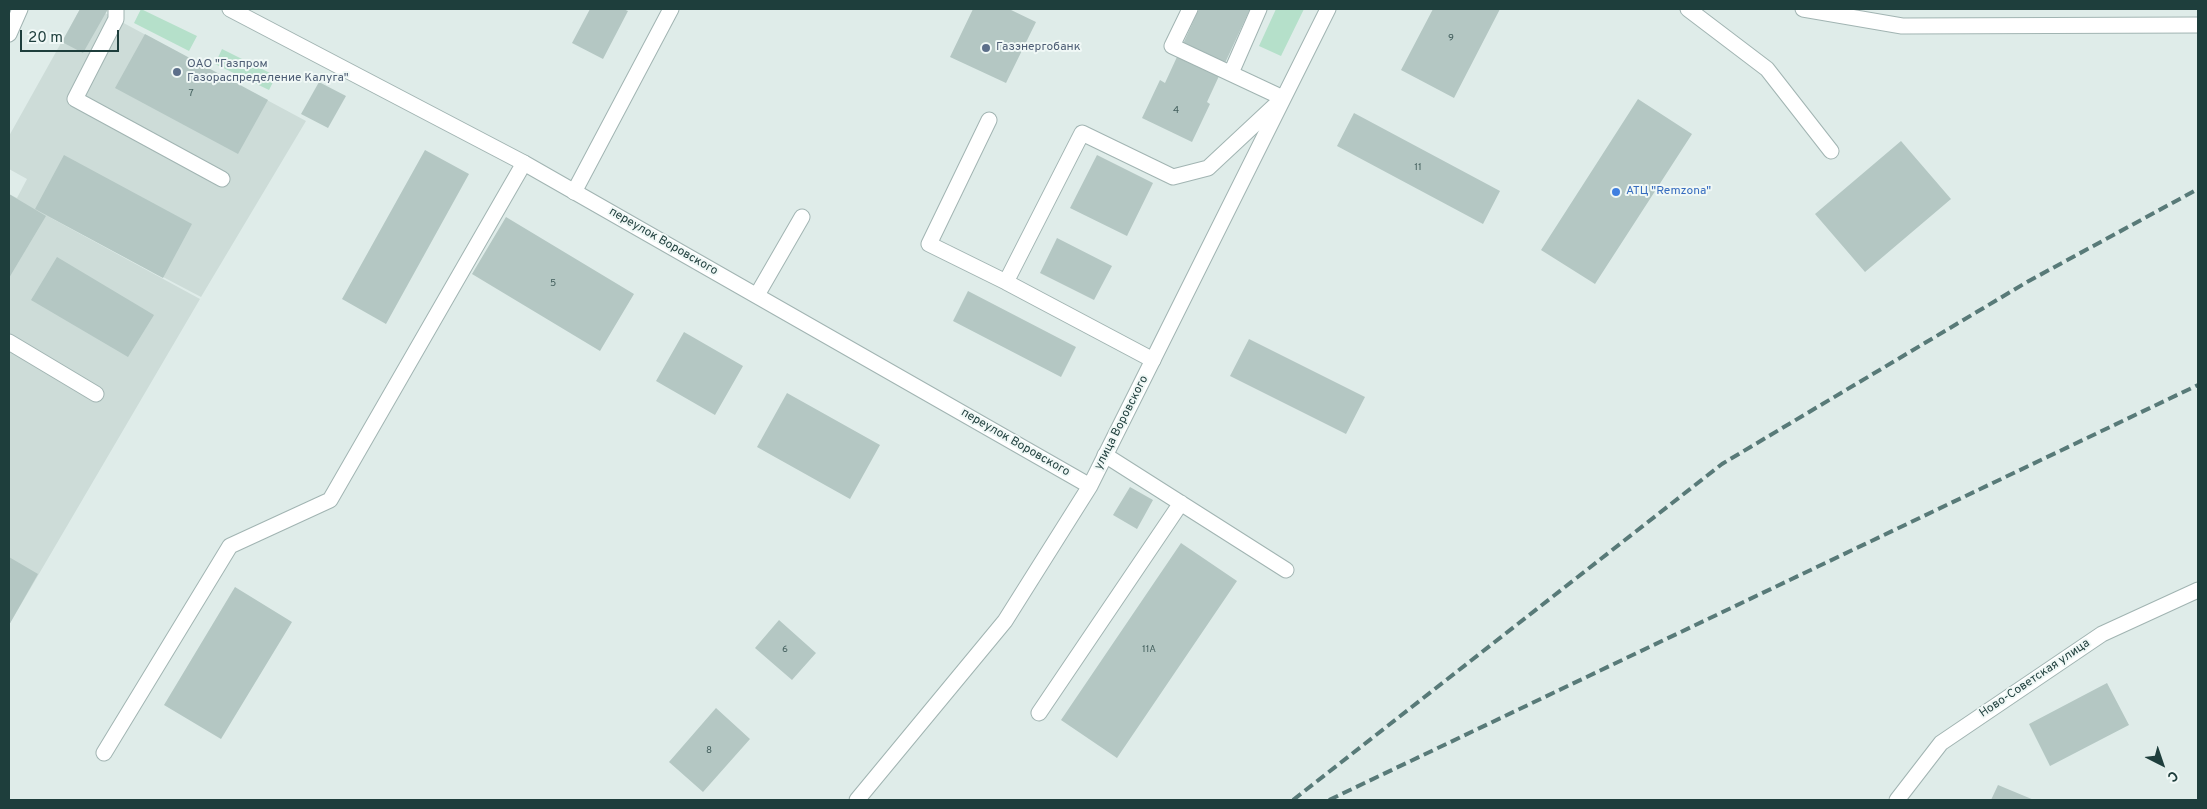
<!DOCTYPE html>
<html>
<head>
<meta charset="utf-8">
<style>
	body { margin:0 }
	#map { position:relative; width:2207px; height:809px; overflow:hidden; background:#dfece9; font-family:Overpass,sans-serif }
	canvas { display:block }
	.frame { position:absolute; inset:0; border:10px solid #1e3e3c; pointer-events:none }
	.north { position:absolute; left:2137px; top:739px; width:50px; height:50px; -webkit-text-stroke:4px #f0f8f6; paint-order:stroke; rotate:139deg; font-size:14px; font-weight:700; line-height:20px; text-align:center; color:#1e3e3c }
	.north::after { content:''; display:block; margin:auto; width:18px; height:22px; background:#1e3e3c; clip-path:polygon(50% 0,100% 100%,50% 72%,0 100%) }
	.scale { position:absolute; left:20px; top:30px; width:99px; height:22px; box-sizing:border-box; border:2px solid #1e3e3c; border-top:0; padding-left:6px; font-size:15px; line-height:18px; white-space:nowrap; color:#1e3e3c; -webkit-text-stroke:4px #f0f8f6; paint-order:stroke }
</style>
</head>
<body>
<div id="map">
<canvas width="2207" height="809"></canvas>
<div class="frame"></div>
<div class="north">С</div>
<div class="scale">20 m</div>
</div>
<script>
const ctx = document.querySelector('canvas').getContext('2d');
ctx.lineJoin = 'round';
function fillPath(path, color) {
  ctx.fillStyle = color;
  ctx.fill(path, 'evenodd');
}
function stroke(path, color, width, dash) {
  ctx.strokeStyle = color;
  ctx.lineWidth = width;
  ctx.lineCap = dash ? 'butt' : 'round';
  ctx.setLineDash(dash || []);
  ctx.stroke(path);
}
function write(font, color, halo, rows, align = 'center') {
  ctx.font = font + ' Overpass,sans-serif';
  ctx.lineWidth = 4;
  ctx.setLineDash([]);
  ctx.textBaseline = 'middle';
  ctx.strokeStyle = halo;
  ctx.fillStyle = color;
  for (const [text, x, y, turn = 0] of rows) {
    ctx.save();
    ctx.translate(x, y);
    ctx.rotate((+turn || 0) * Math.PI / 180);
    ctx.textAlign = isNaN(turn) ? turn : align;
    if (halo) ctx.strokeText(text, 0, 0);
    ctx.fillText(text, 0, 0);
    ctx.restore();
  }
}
const built = new Path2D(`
	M80 9H108L105 13 306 121 201 297 40 212 200 299 9 625V194L17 198 27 179 9 169V136Z`);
const green = new Path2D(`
	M141 9 197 36 189 51 134 23Z
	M1276 9H1304L1281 56 1259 46Z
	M222 49 276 76 269 90 215 64Z`);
const building = new Path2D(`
	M80 9H108L83 53 62 42Z
	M590 9H623L628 11 603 59 572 43Z
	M973 9H1009L1036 22 1006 83 950 57Z
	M1199 9H1250L1207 102 1210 104 1192 142 1142 118 1160 80 1165 83Z
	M1433 9H1500L1454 98 1401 70Z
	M145 34 268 100 238 154 115 88Z
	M319 82 346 96 328 128 301 114Z
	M1638 99 1692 134 1595 284 1541 250Z
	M1354 113 1500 191 1483 224 1337 146Z
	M1901 141 1951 199 1865 272 1815 214Z
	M425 150 469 174 386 324 342 299Z
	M64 155 192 224 163 278 35 209Z
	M1097 155 1153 183 1127 236 1070 208Z
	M9 194 46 216 9 278Z
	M506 217 634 294 600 351 472 274Z
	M1057 238 1112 266 1094 300 1040 273Z
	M57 257 154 315 128 357 31 300Z
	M968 291 1076 347 1061 377 953 321Z
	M684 332 743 366 715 415 656 381Z
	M1249 339 1365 397 1346 434 1230 376Z
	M787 393 880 445 850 499 757 447Z
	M1130 487 1153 500 1137 529 1113 515Z
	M1181 543 1237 581 1117 758 1061 720Z
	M9 557 38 574 9 625Z
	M235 587 292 622 221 739 164 705Z
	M779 620 816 653 792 680 755 648Z
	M2107 683 2129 725 2050 766 2029 724Z
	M716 708 750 739 703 792 669 762Z
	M1998 785 2034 800H1991Z`);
const service = new Path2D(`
	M116 9V19L75 99 222 179
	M1688 9 1767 69 1831 151
	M1803 9 1902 26 2198 25
	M9 34 20 9
	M1231 73 1259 9
	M989 120 929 244 1006 282
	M574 192 671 9
	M757 295 802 217
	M9 342 96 394
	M1153 360 1006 282 1082 133 1173 177 1208 168 1283 98 1172 46 1190 9
	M1105 455 1286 570
	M1039 713 1181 503
	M104 753 230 546 330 500 524 163`);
const minor = new Path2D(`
	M230 9 524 163 1090 486
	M857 800 1005 621 1090 486 1328 9
	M1897 800 1941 743 2102 634 2198 590`);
const rail = new Path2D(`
	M1293 800 1722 464 2027 282 2198 189
	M1329 800 2198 385`);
const markers = [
	[986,48,5,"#5c6f8a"],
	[177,72,5,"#5c6f8a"],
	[1616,192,5,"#3f7fe0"]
];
const numberNames = [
	["9",1451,39],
	["7",191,94],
	["4",1176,111],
	["11",1418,168],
	["5",553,284],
	["6",785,650],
	["11А",1149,650],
	["8",709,751]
];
const serviceNames = [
	["Газэнергобанк",996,48],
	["ОАО \"Газпром",187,65],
	["Газораспределение Калуга\"",187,79]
];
const shopNames = [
	["АТЦ \"Remzona\"",1626,192]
];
const streetNames = [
	["переулок Воровского",663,242,30],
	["улица Воровского",1122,423,-63],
	["переулок Воровского",1015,443,30],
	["Ново-Советская улица",2035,679,-34]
];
fillPath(built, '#cddcd8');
fillPath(green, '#b5e0ca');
fillPath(building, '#b4c7c3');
stroke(service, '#a1b4b2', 17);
stroke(minor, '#a1b4b2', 17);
stroke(service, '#fff', 15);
stroke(minor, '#fff', 15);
stroke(rail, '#587a78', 4, [10, 5]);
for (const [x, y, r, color] of markers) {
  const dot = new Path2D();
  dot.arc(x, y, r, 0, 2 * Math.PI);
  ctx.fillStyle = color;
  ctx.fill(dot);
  stroke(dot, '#f0f8f6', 2);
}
write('10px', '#44605e', null, numberNames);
write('12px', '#4e5e75', '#f0f8f6', serviceNames, 'left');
write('12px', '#366cbe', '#f0f8f6', shopNames, 'left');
write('12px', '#1e3e3c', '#f0f8f6', streetNames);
</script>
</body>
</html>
